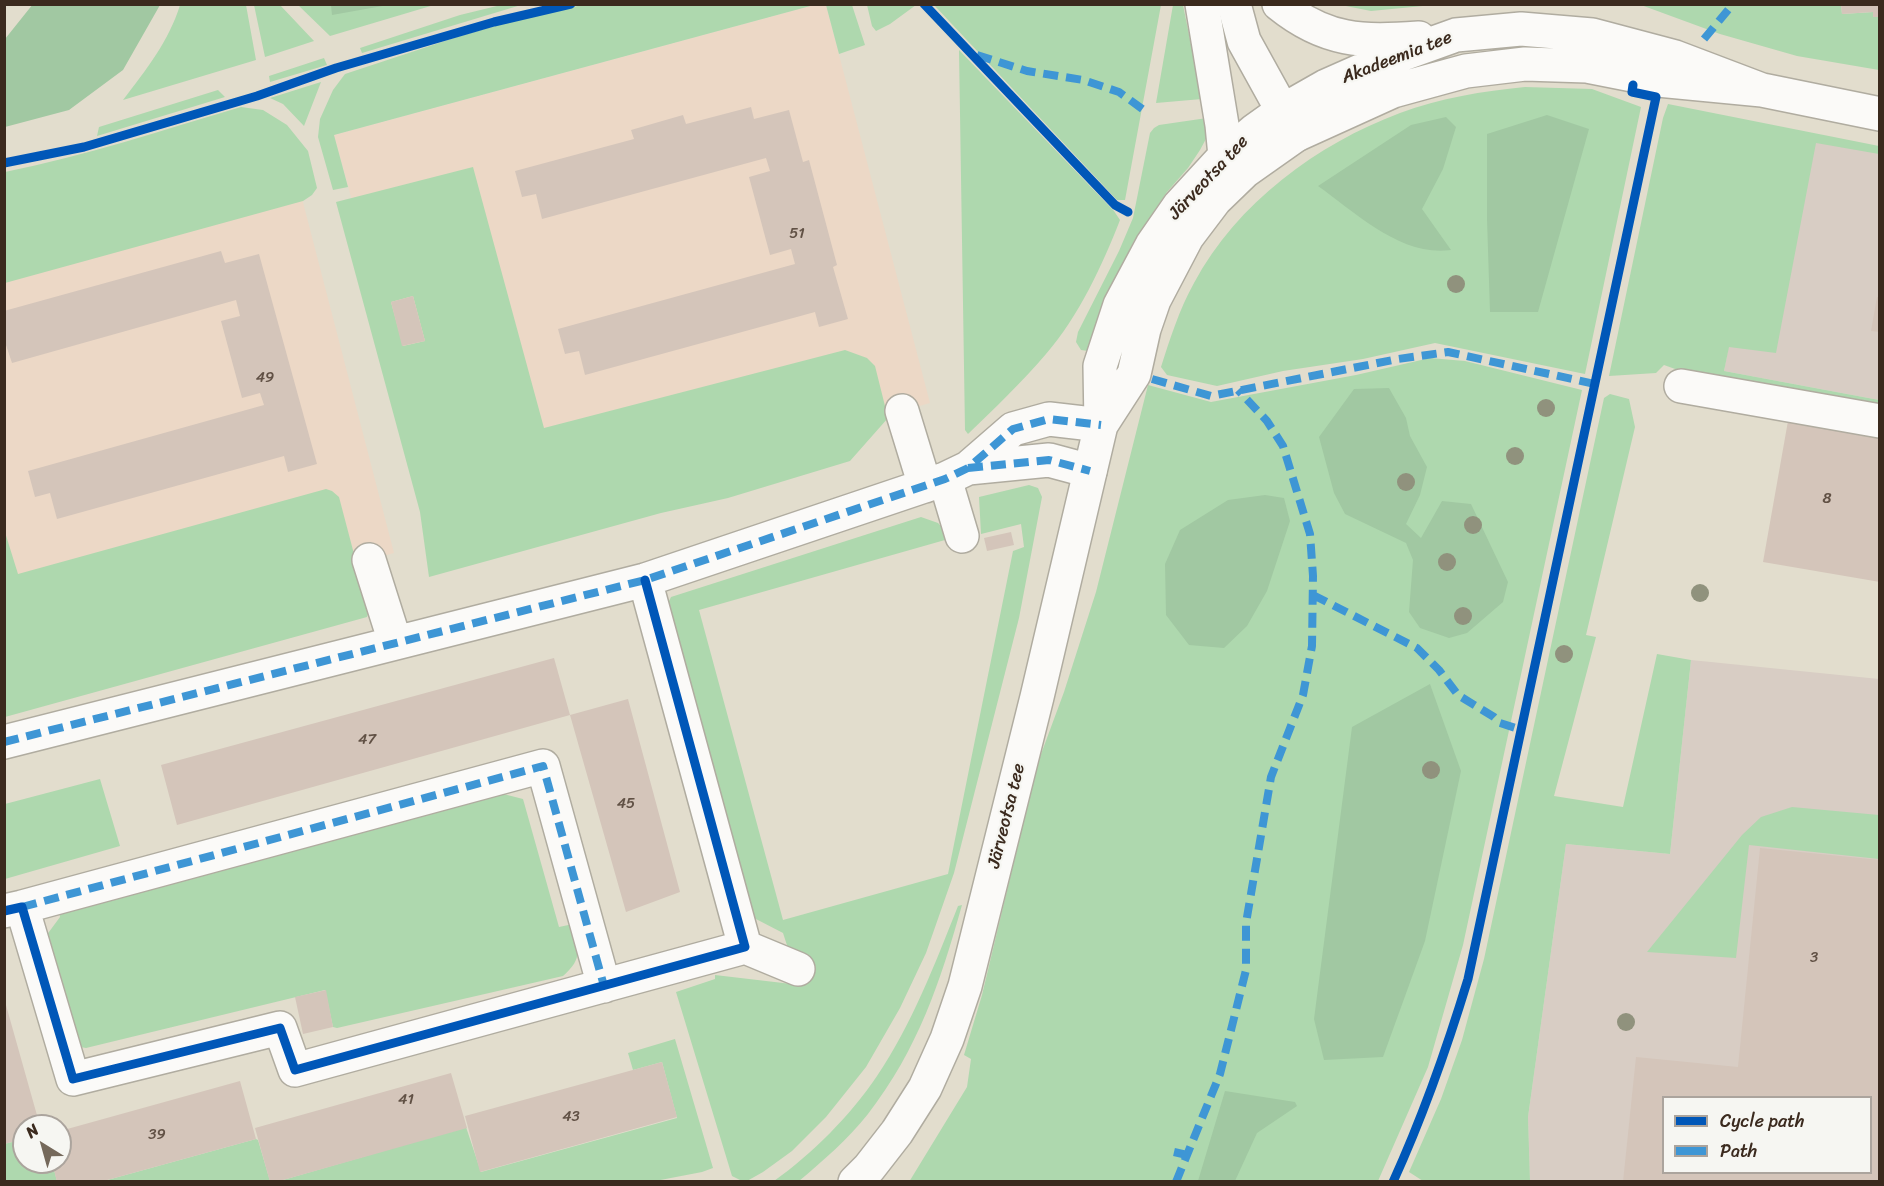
<!DOCTYPE html>
<html>
<head>
<meta charset="utf-8">
<style>
	body { margin:0 }
	#map { position:relative; width:1884px; height:1186px; overflow:hidden; background:#e2ddcd; font-family:Sriracha,sans-serif }
	canvas { display:block }
	.frame { position:absolute; inset:0; border:6px solid #3b2a1e; pointer-events:none }
	.legend { position:absolute; left:1662px; top:1096px; width:210px; height:78px; box-sizing:border-box; background:#f6f6f2; border:2px solid #aba49d; margin:0; padding:8px 10px; list-style:none; font-size:18px; color:#3b2a1e }
	.legend li { display:flex; align-items:center; gap:12px; height:30px }
	.legend b { width:30px; border:2px solid #aba49d }
	.north { position:absolute; left:12px; top:1114px; width:60px; height:60px; box-sizing:border-box; background:#f6f6f2; border:2px solid #aba49d; border-radius:50%; rotate:323deg; font-size:16px; font-weight:700; line-height:24px; text-align:center; color:#3b2a1e }
	.north::after { content:''; display:block; margin:auto; width:21px; height:27px; background:#75695b; clip-path:polygon(50% 0,100% 100%,50% 72%,0 100%) }
</style>
</head>
<body>
<div id="map">
<canvas width="1884" height="1186"></canvas>
<div class="frame"></div>
<ul class="legend">
<li><b style="height:8px;background:#0057b8"></b>Cycle path</li>
<li><b style="height:8px;background:#3e96d5"></b>Path</li>
</ul>
<div class="north">N</div>
</div>
<script>
const ctx = document.querySelector('canvas').getContext('2d');
ctx.lineJoin = 'round';
function fillPath(path, color) {
  ctx.fillStyle = color;
  ctx.fill(path, 'evenodd');
}
function stroke(path, color, width, dash) {
  ctx.strokeStyle = color;
  ctx.lineWidth = width;
  ctx.lineCap = dash ? 'butt' : 'round';
  ctx.setLineDash(dash || []);
  ctx.stroke(path);
}
function write(font, color, halo, rows, align = 'center') {
  ctx.font = font + ' Sriracha,sans-serif';
  ctx.lineWidth = 4.5;
  ctx.setLineDash([]);
  ctx.textBaseline = 'middle';
  ctx.strokeStyle = halo;
  ctx.fillStyle = color;
  for (const [text, x, y, turn = 0] of rows) {
    ctx.save();
    ctx.translate(x, y);
    ctx.rotate((+turn || 0) * Math.PI / 180);
    ctx.textAlign = isNaN(turn) ? turn : align;
    if (halo) ctx.strokeText(text, 0, 0);
    ctx.fillText(text, 0, 0);
    ctx.restore();
  }
}
const built = new Path2D(`
	M814 5H826L930 403 446 542 334 135Z
	M285 133 394 553 5 660V209Z`);
const industrial = new Path2D(`
	M1769 130 1879 150V400L1724 371Z
	M1691 660 1879 679V1181L1530 1182 1528 1117 1566 844 1670 854ZM1664 1098H1870V1172H1664Z`);
const green = new Path2D(`
	M588 4 814 5 334 135 348 187 333 190 318 137 320 119 333 90 345 74 457 37 536 14Z
	M1841 4 1842 14 1873 12V17H1879V70L1797 56 1720 34 1641 5Z
	M180 5H246L256 60 123 100C146 70 169 41 180 5Z
	M254 5H280L314 41 265 57Z
	M298 5H434L330 36Z
	M501 5H521L362 53 360 48 460 15Z
	M826 5H852L865 45 839 54Z
	M867 5V4L916 5 890 24 876 31 872 26Z
	M934 5H1161L1125 200H1117Z
	M1173 5H1183L1202 99 1156 103Z
	M1341 5H1433L1371 11Z
	M959 50 1114 211 1120 220C1102 266 1079 316 1046 354 1022 382 995 408 968 434L965 430Z
	M324 58 327 65 270 82 269 76Z
	M321 82 304 126 283 104 270 98Z
	M1525 87 1592 89 1641 107 1585 374 1435 343 1363 359 1283 371 1217 386 1167 375 1161 367C1170 339 1179 310 1194 283 1237 203 1317 144 1400 113 1440 98 1483 91 1525 87Z
	M218 90 225 97 97 136 99 127Z
	M1668 104 1879 146V154L1816 143 1776 353 1729 347 1724 371 1879 400V408L1703 379 1664 365 1656 373 1609 376 1663 118Z
	M241 107 263 110 287 125 308 151 317 188 312 195 303 201 5 283V172C85 156 163 130 241 107Z
	M1207 118V137L1200 150 1188 168 1167 192 1134 241 1112 286 1088 351 1081 350 1076 342 1078 332 1119 251 1133 218 1150 133 1154 128 1159 125Z
	M473 167 544 428 845 350 867 358 875 366 888 418 850 461 728 498 661 513 429 577 420 512 336 202ZM413 296 425 341 403 346 391 302Z
	M1430 358 1465 361 1582 390 1463 945 1428 1067 1378 1181 909 1182 967 1087 971 1059 964 1055 982 995 1037 765 1064 692 1096 592 1148 385 1211 402 1356 375Z
	M1610 394 1629 399 1635 427 1586 635 1596 637 1554 796 1623 807 1657 654 1691 660 1670 854 1566 844 1528 1117 1530 1181H1423L1409 1172 1441 1099 1462 1040 1484 959 1604 398Z
	M1029 485 1038 488 1042 497 1019 618 954 873 926 953 900 1008 866 1067 826 1117 792 1151 763 1172 747 1181H742L732 1176 676 992 715 979V975L800 985 783 933 754 918 668 603 671 597 921 517 938 523 952 538 699 610 783 920 948 874 1013 551 1024 547 1021 524 981 534 979 497Z
	M326 489 332 491 339 497 369 611 367 617 5 717 4 529 18 574Z
	M100 779 120 846 5 879V804Z
	M476 787 523 799 559 927 573 924C578 948 584 958 563 976L337 1028 333 1027 325 990 86 1048 75 1046 46 936 60 917 58 903Z
	M1792 807 1879 815V859L1749 845 1736 958 1647 952 1742 835 1761 817Z
	M962 905C940 983 918 1049 868 1114 848 1139 823 1161 799 1181H774C812 1154 850 1116 877 1076 912 1024 935 964 958 906Z
	M675 1039 713 1168 702 1172 650 1182H276L466 1127 481 1172 677 1118 662 1062 633 1070 628 1053Z
	M24 1139V1162H52L57 1181H5L4 1144Z
	M256 1139 258 1140 270 1181 100 1182Z`);
const forest = new Path2D(`
	M33 4H160V5L123 70 69 110 5 127V39Z
	M331 5V4L388 5 332 15Z
	M1547 115 1589 129 1538 312H1490L1487 219V134Z
	M1446 117 1456 127 1443 169 1422 209 1451 250C1401 257 1356 213 1318 186L1411 125Z
	M1389 388 1406 418 1410 436 1427 467 1420 495 1406 524 1421 538 1442 501 1471 504 1508 582 1503 602 1467 633 1449 638 1420 628 1409 612 1413 560 1406 543 1345 514 1334 493 1319 437 1354 389Z
	M1265 495 1284 498 1290 521 1267 591 1247 626 1224 648 1189 645 1166 615 1165 564 1180 530 1228 500Z
	M1430 684 1461 771 1425 941 1383 1057 1324 1060 1314 1019 1352 727Z
	M1225 1091 1295 1102 1297 1106 1257 1133 1235 1181H1198Z`);
const building = new Path2D(`
	M1841 5H1880V17H1873V12L1842 14Z
	M751 107 754 119 789 110 803 162 809 160 837 265 833 267 848 319 819 327 815 312 585 375 579 351 565 354 558 329 795 264 791 249 770 255 749 177 770 171 766 158 542 219 536 194 522 197 515 171 634 139 631 130 683 115 686 124Z
	M221 251 225 263 259 254 317 464 288 472 284 456 57 519 50 493 35 497 28 471 264 405 260 393 242 398 221 321 240 316 236 300 12 363 4 339V311Z
	M413 296 425 341 402 346 391 302Z
	M1877 297 1880 298V332L1871 331Z
	M1788 421 1880 437V582L1763 562Z
	M1011 532 1014 545 987 551 984 538Z
	M554 658 570 715 177 825 161 765Z
	M628 699 680 892 626 912 570 715Z
	M1760 848 1880 860V1182H1623L1636 1057 1738 1067ZM1664 1098H1870V1172H1664Z
	M326 990 333 1027 303 1034 295 997Z
	M4 998 40 1126H24V1139L4 1144Z
	M662 1062 677 1117 480 1172 465 1116Z
	M451 1073 467 1128 276 1182H270L255 1128Z
	M240 1081 256 1139 100 1182H57L52 1162H60V1131Z`);
const minor = new Path2D(`
	M1234 4 1244 41 1296 135
	M1681 386 1880 421
	M902 411 925 486
	M968 468 1049 460 1090 471
	M945 479 962 536
	M369 560 395 642
	M4 742 645 580 945 479 968 468 1013 429 1049 419 1101 425
	M22 907 543 766 604 986
	M4 911 22 907 73 1079 280 1028 295 1070 745 947 645 580
	M745 947 798 969`);
const major = new Path2D(`
	M1202 4 1222 125 1225 156
	M1279 4C1326 42 1362 42 1419 38
	M1101 425 1134 374 1144 329 1154 300 1187 237 1215 200 1245 171 1296 135 1393 91 1466 71 1525 64 1587 66 1658 80 1762 90 1880 114
	M855 1182 869 1168 897 1132 925 1088 947 1039 965 986 1037 697 1101 425 1100 366 1120 305 1152 245 1179 206 1225 156 1254 131 1282 111 1326 86 1378 63 1456 35 1521 29 1592 35 1675 57 1762 90`);
const quiet = new Path2D(`
	M1704 39 1733 4
	M977 55 1027 71 1083 80 1119 92 1148 113
	M1152 379 1211 396 1398 359 1448 352 1595 384
	M968 468 1049 460 1090 471
	M1313 595 1417 648 1439 670 1458 695 1494 717 1500 723 1522 730
	M4 742 645 580 945 479 968 468 1013 429 1049 419 1101 425
	M22 907 543 766 604 986
	M1174 1152 1187 1155
	M1176 1182 1220 1074 1246 970V923L1271 777 1303 695 1312 646 1313 576 1310 534 1283 446 1267 421 1238 390`);
const cycleway = new Path2D(`
	M924 4 1115 205 1128 212
	M4 163 84 147 257 96 336 68 494 22 571 4
	M4 911 22 907 73 1079 280 1028 295 1070 745 947 645 580
	M1393 1182C1423 1116 1447 1048 1468 979L1656 97 1632 92 1633 85`);
const trees = [
	[1456,284],
	[1546,408],
	[1515,456],
	[1406,482],
	[1473,525],
	[1447,562],
	[1700,593],
	[1463,616],
	[1564,654],
	[1431,770],
	[1626,1022]
];
const numberNames = [
	["51",797,234],
	["49",265,378],
	["8",1827,499],
	["47",367,740],
	["45",626,804],
	["3",1814,958],
	["41",406,1100],
	["43",571,1117],
	["39",157,1135]
];
const streetNames = [
	["Akadeemia tee",1397,58,-21],
	["Järveotsa tee",1209,178,-47],
	["Järveotsa tee",1007,816,-76]
];
fillPath(built, '#ecd8c6');
fillPath(industrial, '#d8cdc4');
fillPath(green, '#aed8ae');
fillPath(forest, '#a1c8a2');
fillPath(building, '#d4c5ba');
stroke(minor, '#b0aca0', 36);
stroke(major, '#b0aca0', 36);
stroke(minor, '#fbfaf8', 33);
stroke(major, '#fbfaf8', 33);
stroke(quiet, '#3e96d5', 8, [15, 8]);
stroke(cycleway, '#0057b8', 9);
ctx.fillStyle = '#90927d';
for (const [x, y] of trees) {
  ctx.beginPath();
  ctx.arc(x, y, 9, 0, 2 * Math.PI);
  ctx.fill();
}
write('15px', '#615145', null, numberNames);
write('18px', '#3b2a1e', '#f6f6f2', streetNames);
</script>
</body>
</html>
